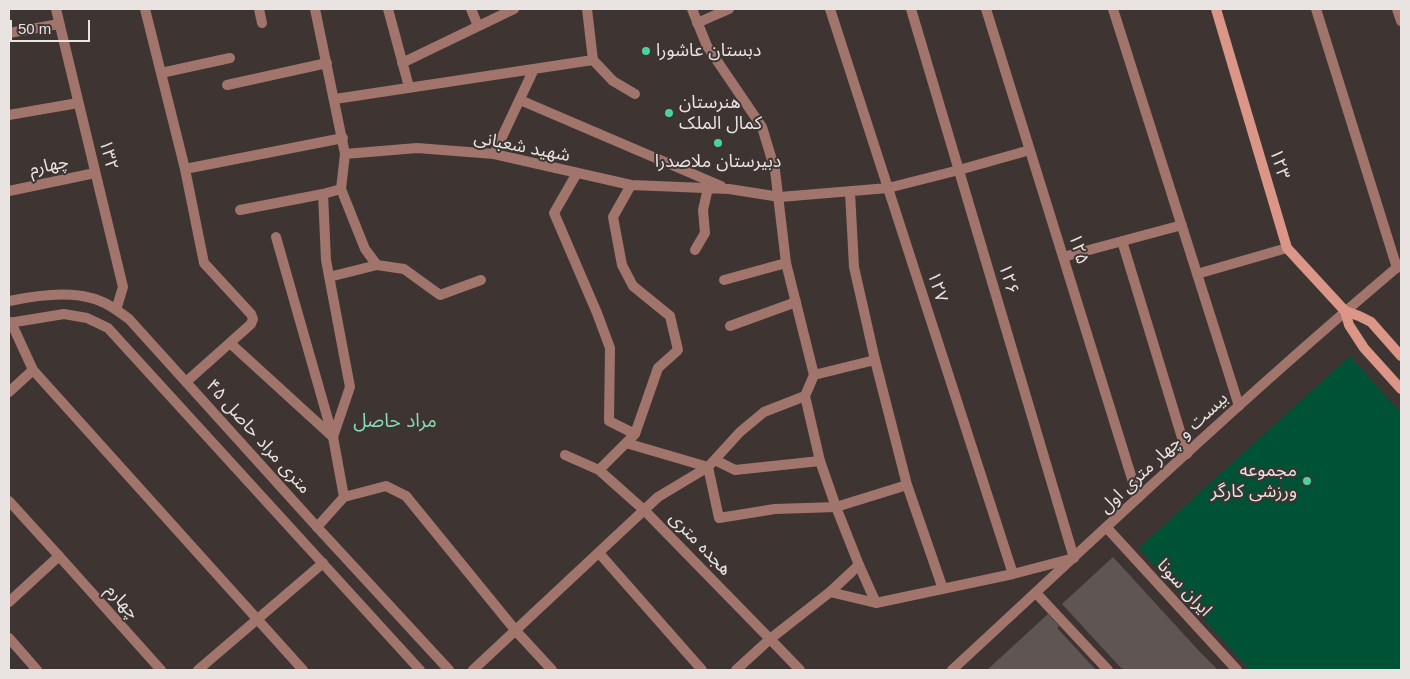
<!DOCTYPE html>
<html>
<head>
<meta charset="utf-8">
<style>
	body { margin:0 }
	#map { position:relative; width:1410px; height:679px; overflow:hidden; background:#3e3533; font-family:Arial,sans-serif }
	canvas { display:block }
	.frame { position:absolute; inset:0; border:10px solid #e9e3e2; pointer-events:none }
	.scale { position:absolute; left:10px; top:20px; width:80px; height:22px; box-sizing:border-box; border:2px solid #e9e3e2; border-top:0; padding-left:6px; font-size:15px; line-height:18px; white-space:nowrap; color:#e9e3e2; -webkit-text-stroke:4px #3e3533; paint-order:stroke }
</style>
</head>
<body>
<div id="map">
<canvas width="1410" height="679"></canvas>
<div class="frame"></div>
<div class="scale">50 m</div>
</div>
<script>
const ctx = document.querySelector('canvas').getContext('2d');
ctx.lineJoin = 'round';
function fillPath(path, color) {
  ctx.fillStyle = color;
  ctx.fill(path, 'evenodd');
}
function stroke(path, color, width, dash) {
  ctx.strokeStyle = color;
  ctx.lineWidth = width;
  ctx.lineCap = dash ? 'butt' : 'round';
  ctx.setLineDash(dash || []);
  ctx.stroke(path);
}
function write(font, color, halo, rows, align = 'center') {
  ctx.font = font + ' Arial,"Noto Sans Arabic",sans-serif';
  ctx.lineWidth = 4;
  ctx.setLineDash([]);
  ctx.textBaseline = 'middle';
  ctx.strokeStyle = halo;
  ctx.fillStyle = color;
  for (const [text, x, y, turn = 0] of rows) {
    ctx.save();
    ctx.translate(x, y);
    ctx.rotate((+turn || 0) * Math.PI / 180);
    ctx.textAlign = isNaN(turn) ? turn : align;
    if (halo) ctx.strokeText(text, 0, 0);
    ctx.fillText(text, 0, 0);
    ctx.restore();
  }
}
const green = new Path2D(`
	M1350 356 1401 413V670H1250L1139 548Z`);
const building = new Path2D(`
	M1113 557 1200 652 1218 670H1128L1121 668 1062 604Z
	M1048 614 1059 626 1057 628 1096 670H987Z`);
const minor = new Path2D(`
	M145 9 185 169 204 263 251 314 253 319 251 324 186 382
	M259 9 262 23
	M315 9 345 154 417 148 494 154 631 185 729 189 780 197 888 188 959 170 1030 150
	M388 9 409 87
	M471 9 478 26
	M587 9 593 60 613 81 635 94
	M830 9 1013 574
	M986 9 1138 498
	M1113 9 1239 406
	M1316 9 1397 268
	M1397 9 1401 21
	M697 23 729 9
	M9 33 59 24
	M402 63 514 9
	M161 73 230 58
	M227 85 327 63
	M335 99 593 60
	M520 100 721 186
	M9 115 78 103
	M494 154 534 69
	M185 169 343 138
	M577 173 554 213 597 313 610 348 609 421 635 434
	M341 189 365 249 377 265 404 269 440 295 481 280
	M9 191 95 173
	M850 192 854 267 875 360
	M240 210 323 194
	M276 237 333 437 344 497 317 527
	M1122 241 1187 454
	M695 250 705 233 703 210 708 188
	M1063 257 1182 225
	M1197 274 1287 248
	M329 277 377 265
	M724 280 786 263
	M11 322 33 370 303 670
	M730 326 796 302
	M230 343 333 437
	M814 375 875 360 907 485 943 589
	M9 392 33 370
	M333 437 350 387 326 260 323 194 341 189 345 154
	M626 443 708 467 719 518 775 509 836 507 907 485
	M565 455 599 470 645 511 770 639 736 670
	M715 460 735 470 820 461
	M599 470 635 434 658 368 678 350 670 316 633 286 622 265 613 217 631 185
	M344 497 386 486 406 496 516 631 552 670
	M9 501 59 556
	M599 553 702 670
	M830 592 876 603 859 565
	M1036 593 1108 670
	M876 603 1013 574 1074 558 911 9
	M9 638 37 670
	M198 670 323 563
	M473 670 658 497 708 467 740 432 764 412 805 396`);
const tertiary = new Path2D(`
	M56 9 123 287 116 310
	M692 9 707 46 762 127 775 170 786 263 814 375 805 396 820 461 836 507 859 565 830 592 770 639 800 670
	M9 301C33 296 68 291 91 298 105 301 118 311 129 319L317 527 449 670
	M9 323 64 314 87 318 108 328 420 670
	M1107 528 1237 670
	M9 602 59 556 161 670
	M952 670C1100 533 1247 394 1401 264`);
const secondary = new Path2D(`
	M1216 9 1287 248 1345 311 1349 325 1364 348 1401 389
	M1345 311 1359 316 1371 322 1401 356`);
const markers = [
	[646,51,5,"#49d49c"],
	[669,113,5,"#49d49c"],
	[718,143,5,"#49d49c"],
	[1307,481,5,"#49d49c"]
];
const poiNames = [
	["دبستان عاشورا",656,51],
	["هنرستان",679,103],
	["کمال الملک",679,124],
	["دبیرستان ملاصدرا",718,162,"center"],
	["مجموعه",1297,471,"right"],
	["ورزشی کارگر",1297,492,"right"]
];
const streetNames = [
	["شهید شعبانی",522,147,11],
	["۱۳۲",108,155,76],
	["۱۲۳",1279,164,73],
	["چهارم",49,166,-12],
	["۱۲۵",1078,249,73],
	["۱۲۶",1008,279,73],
	["۱۲۷",937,287,72],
	["۴۵ متری مراد حاصل",258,437,48],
	["بیست و چهار متری اول",1164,453,-43],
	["هجده متری",700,544,46],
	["ایران سونا",1184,588,47],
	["چهارم",122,602,48]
];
const neighbourhoodNames = [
	["مراد حاصل",395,422]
];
fillPath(green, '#005237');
fillPath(building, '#5f5654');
stroke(minor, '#a1756b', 10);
stroke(tertiary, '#a1756b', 10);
stroke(secondary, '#dc9688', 10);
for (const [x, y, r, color] of markers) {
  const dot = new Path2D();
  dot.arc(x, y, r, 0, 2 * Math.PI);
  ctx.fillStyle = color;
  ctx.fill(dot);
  stroke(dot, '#3e3533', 2);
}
write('18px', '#e9e3e2', '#3e3533', poiNames, 'left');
write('18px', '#e9e3e2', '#3e3533', streetNames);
write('19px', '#89ddb5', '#3e3533', neighbourhoodNames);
</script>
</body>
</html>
